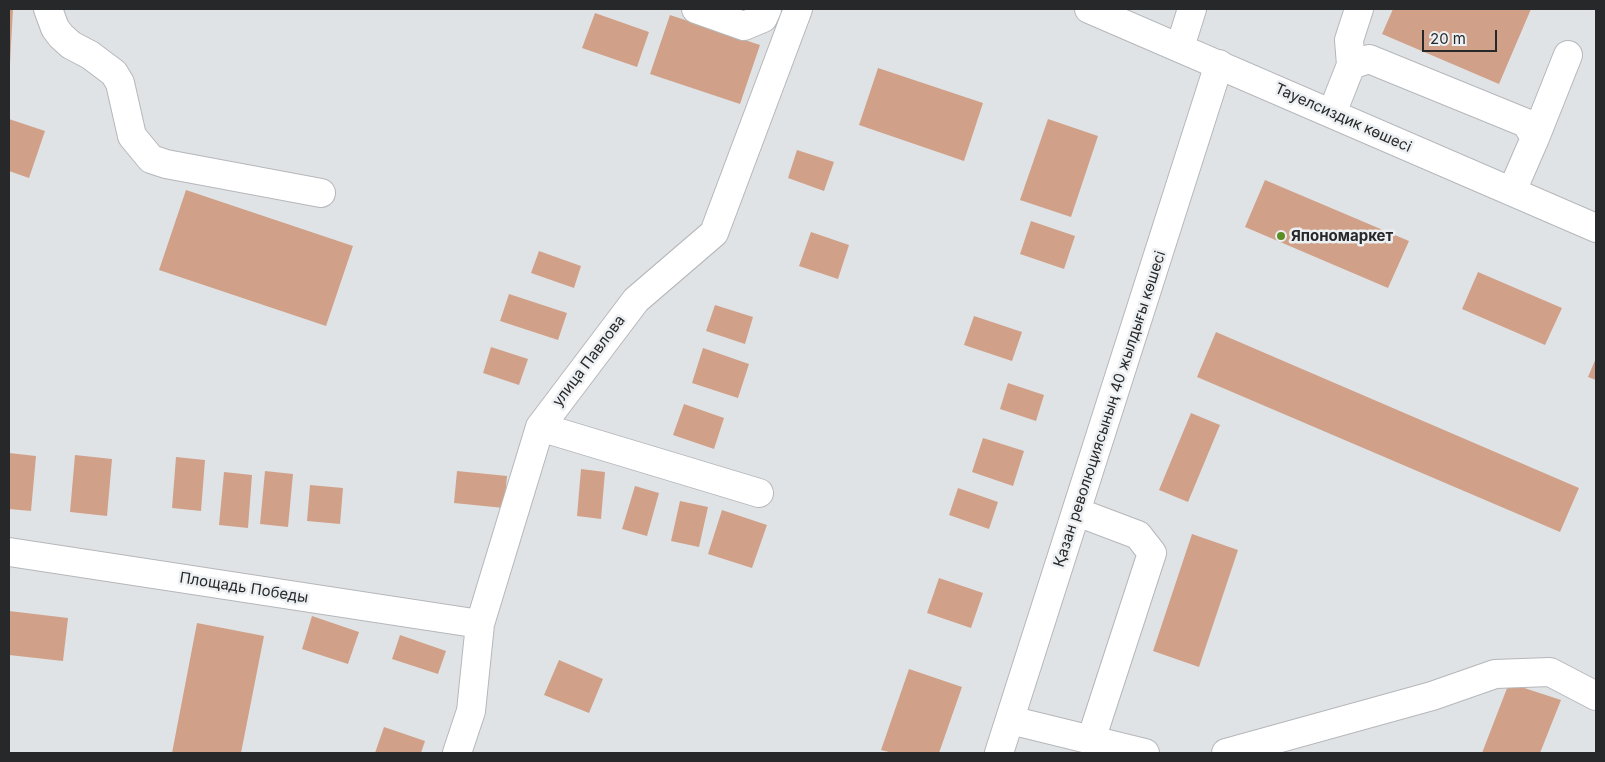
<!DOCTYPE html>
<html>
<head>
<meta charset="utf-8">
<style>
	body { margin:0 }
	#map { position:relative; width:1605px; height:762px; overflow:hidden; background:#e0e3e6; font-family:Inter,sans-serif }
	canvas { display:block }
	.frame { position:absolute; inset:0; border:10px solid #272829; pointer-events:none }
	.scale { position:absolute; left:1422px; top:30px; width:75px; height:22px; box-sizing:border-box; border:2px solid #272829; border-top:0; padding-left:6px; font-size:15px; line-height:18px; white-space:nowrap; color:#272829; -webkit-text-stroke:4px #edf0f3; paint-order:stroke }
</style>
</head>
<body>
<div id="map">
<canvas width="1605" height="762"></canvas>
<div class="frame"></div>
<div class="scale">20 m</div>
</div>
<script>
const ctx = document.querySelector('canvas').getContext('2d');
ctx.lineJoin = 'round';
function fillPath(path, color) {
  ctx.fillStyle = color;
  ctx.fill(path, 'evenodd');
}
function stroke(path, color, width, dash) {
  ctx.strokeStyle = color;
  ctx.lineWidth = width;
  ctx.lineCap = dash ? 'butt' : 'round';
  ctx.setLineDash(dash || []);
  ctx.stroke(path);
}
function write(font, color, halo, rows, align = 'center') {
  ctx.font = font + ' Inter,sans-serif';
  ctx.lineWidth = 5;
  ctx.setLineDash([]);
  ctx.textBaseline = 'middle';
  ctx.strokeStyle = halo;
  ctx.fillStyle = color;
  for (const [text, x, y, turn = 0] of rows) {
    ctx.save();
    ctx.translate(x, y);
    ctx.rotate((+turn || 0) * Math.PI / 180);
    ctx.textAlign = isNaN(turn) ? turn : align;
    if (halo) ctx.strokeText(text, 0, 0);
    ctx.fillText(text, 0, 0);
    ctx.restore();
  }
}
const building = new Path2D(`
	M9 9H13L10 64H9Z
	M1393 9H1531L1499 84 1382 34Z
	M595 13 649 32 637 67 582 48Z
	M670 15 760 45 740 104 650 74Z
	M878 68 983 103 964 161 859 125Z
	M9 119 45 131 29 178 9 171Z
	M1048 119 1098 136 1071 217 1020 200Z
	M797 150 834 162 824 191 788 178Z
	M1265 180 1409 241 1388 288 1245 227Z
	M186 190 353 246 326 326 159 270Z
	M1031 221 1075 236 1064 269 1020 254Z
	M811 232 849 245 838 279 799 266Z
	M539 251 581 266 574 288 531 273Z
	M1478 272 1562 308 1545 345 1462 309Z
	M509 294 567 313 558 340 500 321Z
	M715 305 753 317 745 344 706 331Z
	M974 316 1022 332 1012 361 964 345Z
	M1216 332 1579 488 1560 532 1197 377Z
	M491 347 528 359 519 385 483 373Z
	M703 348 749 364 738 398 692 383Z
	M1596 358V380L1588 377Z
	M1008 383 1044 395 1036 421 1000 409Z
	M684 404 724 418 714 449 673 435Z
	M1191 413 1220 425 1188 502 1159 490Z
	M983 438 1024 451 1013 486 972 472Z
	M9 453 36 456 31 511 9 509Z
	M75 455 112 459 107 516 70 512Z
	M176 457 205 460 201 511 172 508Z
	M581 469 605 472 601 519 577 516Z
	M265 471 293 474 288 527 260 524Z
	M457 471 507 476 504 508 454 503Z
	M224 472 252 475 248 528 219 525Z
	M310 485 343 488 340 524 307 521Z
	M635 486 659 493 647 536 622 529Z
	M958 488 998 502 989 529 949 515Z
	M680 501 708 507 699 547 671 541Z
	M722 510 767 525 752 568 708 554Z
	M1192 534 1238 550 1199 667 1153 651Z
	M939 578 983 593 971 628 927 613Z
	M9 611 68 618 63 661 9 655Z
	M312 616 359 632 348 664 302 649Z
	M197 623 264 636 241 753H172Z
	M400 635 446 651 438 674 392 659Z
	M559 660 603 679 589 713 544 695Z
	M909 669 962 687 939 753H893L881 750Z
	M1509 683 1561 700 1540 753H1482Z
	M384 727 425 741 421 753H375Z`);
const minor = new Path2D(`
	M48 9 55 28 61 36 71 45 90 55 114 73 120 83 132 136 151 159 166 164 321 193
	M696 9 744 26 763 18 767 9
	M1089 9 1596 228
	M1180 47 1192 9
	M1351 65 1349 40 1359 9
	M1332 113 1351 65 1369 59 1526 123 1535 138 1512 191
	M1535 138 1568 55
	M540 427 759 493
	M1077 512 1138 535 1152 553 1091 740
	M9 552 480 624
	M1010 720 1145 753
	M457 753 471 711 480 624 540 427 636 300 714 233 798 9
	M999 753 1219 64
	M1226 753 1432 696 1495 674 1550 672 1596 696`);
const markers = [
	[1281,236,5,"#5d8e24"]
];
const streetNames = [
	["Тауелсиздик көшесі",1343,118,24],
	["улица Павлова",589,361,-53],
	["Қазан революциясының 40 жылдығы көшесі",1110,409,-72],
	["Площадь Победы",244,588,9]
];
const poiNames = [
	["Япономаркет",1291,236]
];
fillPath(building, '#d0a188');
stroke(minor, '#b5b7ba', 30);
stroke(minor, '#fff', 28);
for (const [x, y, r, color] of markers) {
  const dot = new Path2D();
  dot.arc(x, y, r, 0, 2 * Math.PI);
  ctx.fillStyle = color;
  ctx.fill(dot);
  stroke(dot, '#edf0f3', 2);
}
write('15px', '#272829', '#edf0f3', streetNames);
write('bold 15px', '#272829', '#edf0f3', poiNames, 'left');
</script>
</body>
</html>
